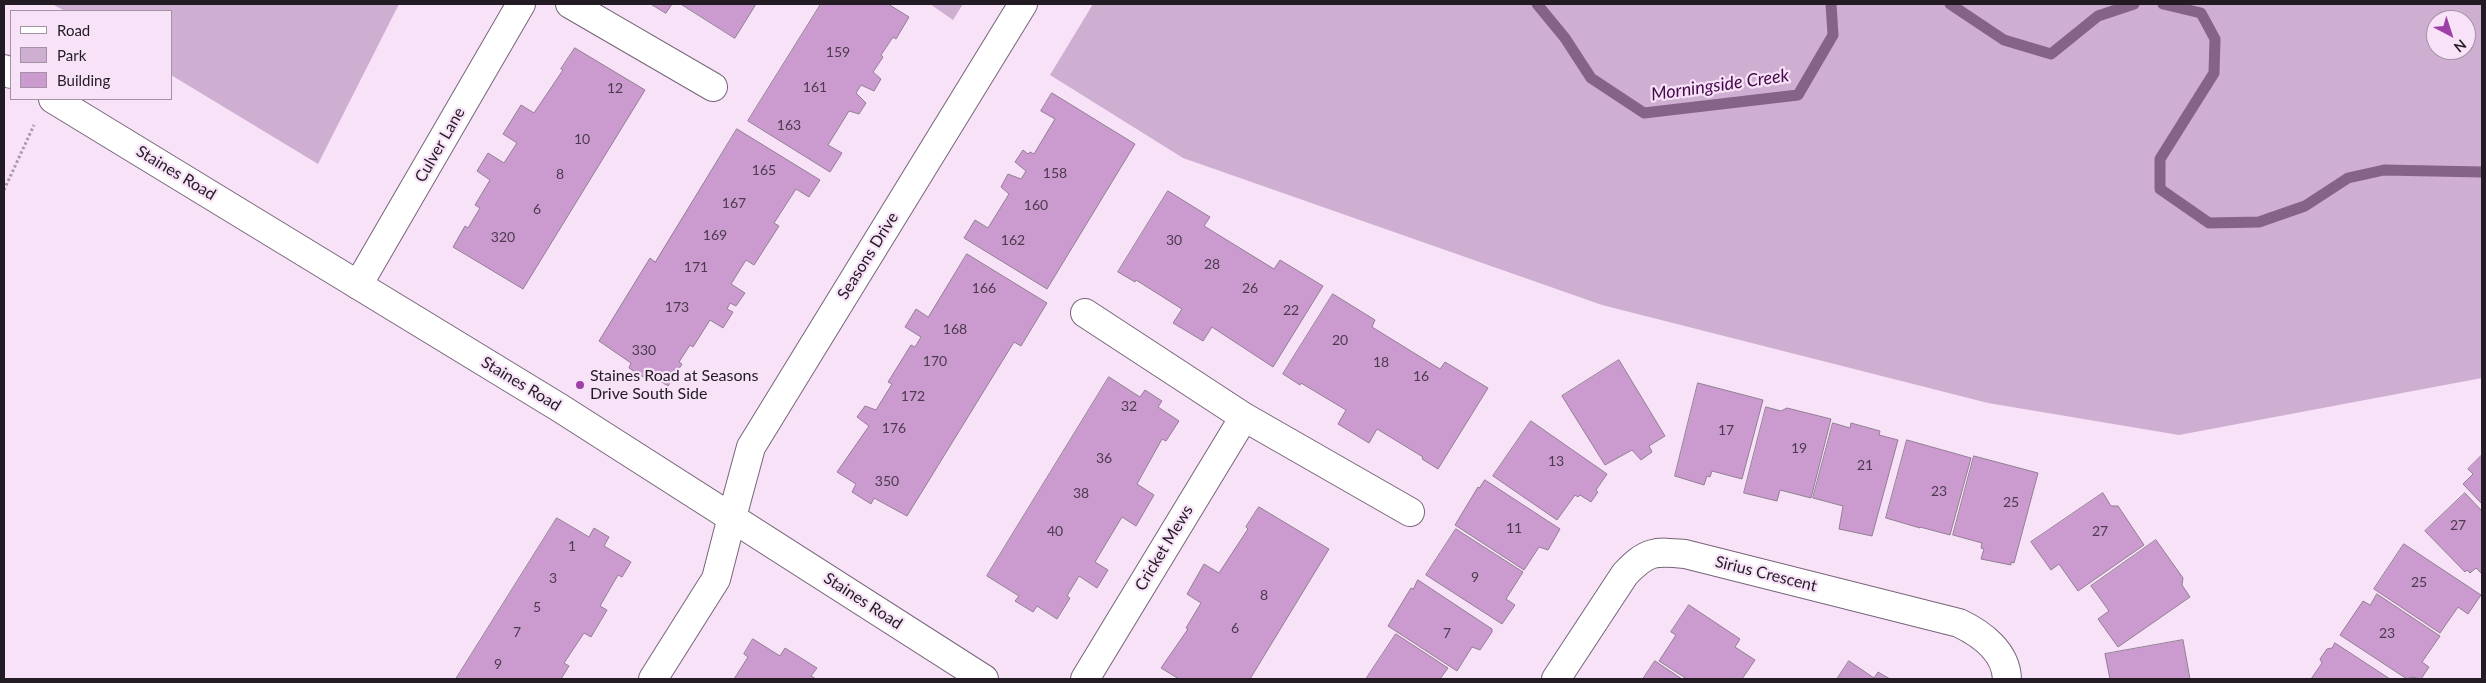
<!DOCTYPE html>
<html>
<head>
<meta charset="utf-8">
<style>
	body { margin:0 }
	#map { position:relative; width:2486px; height:683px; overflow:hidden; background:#f7e2f8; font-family:Lato,sans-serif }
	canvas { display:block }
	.frame { position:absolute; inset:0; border:5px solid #221b23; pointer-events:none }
	.legend { position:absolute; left:10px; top:10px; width:162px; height:90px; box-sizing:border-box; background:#f7e2f8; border:1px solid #a292a3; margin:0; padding:6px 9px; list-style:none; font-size:15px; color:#221b23 }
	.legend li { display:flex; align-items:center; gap:10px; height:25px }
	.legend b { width:25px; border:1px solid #a292a3 }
	.north { position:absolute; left:2426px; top:10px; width:50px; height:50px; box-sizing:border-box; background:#f7e2f8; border:1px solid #a292a3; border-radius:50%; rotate:140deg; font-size:14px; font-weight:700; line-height:20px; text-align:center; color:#221b23 }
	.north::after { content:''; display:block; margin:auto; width:18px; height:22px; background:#9e3fa7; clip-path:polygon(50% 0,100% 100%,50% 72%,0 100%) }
</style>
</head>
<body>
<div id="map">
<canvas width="2486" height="683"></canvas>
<div class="frame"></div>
<ul class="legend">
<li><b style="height:6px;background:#fff"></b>Road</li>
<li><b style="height:14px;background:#cfafd1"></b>Park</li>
<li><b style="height:14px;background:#cb9bcf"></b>Building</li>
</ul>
<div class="north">N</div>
</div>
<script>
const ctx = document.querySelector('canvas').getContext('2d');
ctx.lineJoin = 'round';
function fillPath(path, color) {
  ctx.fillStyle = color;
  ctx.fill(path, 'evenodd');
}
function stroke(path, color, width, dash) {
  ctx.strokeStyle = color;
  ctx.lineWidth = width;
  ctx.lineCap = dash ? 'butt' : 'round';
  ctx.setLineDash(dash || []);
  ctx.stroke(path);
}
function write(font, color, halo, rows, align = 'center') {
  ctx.font = font + ' Lato,sans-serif';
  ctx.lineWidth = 4.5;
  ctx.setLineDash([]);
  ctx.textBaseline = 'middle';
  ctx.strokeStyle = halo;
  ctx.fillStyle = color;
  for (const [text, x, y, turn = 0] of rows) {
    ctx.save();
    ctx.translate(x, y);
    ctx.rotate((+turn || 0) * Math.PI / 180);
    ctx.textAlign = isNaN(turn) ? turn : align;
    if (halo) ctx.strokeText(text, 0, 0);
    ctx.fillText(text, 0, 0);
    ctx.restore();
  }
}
const green = new Path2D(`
	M52 4H399L318 164 171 75V11H65Z
	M930 4H963L953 20Z
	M1093 4H2482V378L2179 435 1988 403 1602 305 1183 158 1050 75ZM2436 20H2466V50H2436Z`);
const stream = new Path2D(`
	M1537 4 1565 38 1591 78 1644 113 1798 95 1833 35 1831 4
	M1950 4 2004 40 2051 54 2098 16 2134 4
	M2163 4 2201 13 2215 39 2214 73 2160 159V189L2209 223 2259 222 2305 206 2348 178 2384 170 2482 172`);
const building = new Path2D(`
	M651 4H672L666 13Z
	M681 4H756L735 38Z
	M821 4H888L909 17 896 39 893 37 881 55 883 57 873 72 881 79 874 91 861 85 856 93 866 103 859 114 849 111 828 145 842 153 830 172 748 121Z
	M575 48 645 90 523 289 453 247 465 226 468 228 480 208 475 205 490 180 477 171 488 153 504 163 517 143 503 134 521 105 534 113 563 70 561 69Z
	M1052 93 1135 144 1047 289 964 238 975 220 988 228 1009 194 1001 187 1008 174 1021 179 1026 171 1015 162 1023 150 1028 154 1030 152 1034 154 1055 119 1041 111Z
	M737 129 820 180 809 197 796 189 774 223 779 226 754 265 746 260 731 284 745 293 736 306 730 303 727 309 733 312 723 328 710 320 693 347 690 345 679 362 682 364 668 386 646 372 643 377 629 368 631 363 599 341 650 258 655 262Z
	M1168 191 1210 217 1204 226 1274 269 1280 260 1323 286 1273 367 1212 327 1203 341 1173 323 1182 309 1136 280 1135 282 1118 272Z
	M967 254 1047 303 1021 346 1014 342 907 516 874 498 871 504 852 492 856 484 837 472 869 426 857 417 865 406 876 410 892 384 888 382 911 345 915 347 921 337 905 327 916 309 928 317Z
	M1333 294 1375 320 1372 327 1440 369 1445 362 1488 388 1438 469 1422 459 1423 457 1377 429 1369 443 1338 424 1346 410 1301 383 1300 385 1283 374Z
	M1619 360 1665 436 1649 446 1652 452 1641 460 1632 450 1605 465 1562 396Z
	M1109 377 1140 397 1145 390 1162 401 1158 407 1179 421 1166 441 1162 439 1137 484 1154 495 1136 526 1122 517 1095 562 1108 570 1097 588 1079 576 1067 596 1070 598 1057 619 1037 606 1033 612 1015 601 1019 596 987 576Z
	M1698 383 1763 400 1742 479 1712 471 1710 477 1707 476 1704 485 1675 476Z
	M1766 407 1781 411 1787 408 1831 419 1811 498 1780 490 1777 501 1744 493Z
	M1531 421 1607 474 1596 490 1598 492 1591 502 1580 495 1578 497 1575 495 1557 520 1493 476Z
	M1833 423 1850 428 1851 423 1880 431 1879 435 1898 440 1872 536 1839 529 1843 506 1813 498Z
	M1907 440 1971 458 1950 535 1920 527V528L1886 518Z
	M2482 455V504L2463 484 2473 474 2468 469Z
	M1974 456 2038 473 2014 563 2011 562V565L1981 559 1984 549 1981 548 1982 543 1953 535Z
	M1485 480 1560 529 1548 550 1539 547 1524 570 1455 525 1478 487 1479 488Z
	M2103 493 2111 506H2118L2144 545 2078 591 2059 564 2051 570 2031 542Z
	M2465 493 2482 511V574L2476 568 2470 573 2467 570 2465 572 2425 531Z
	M1259 507 1329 549 1250 679H1179L1161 668 1188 629 1186 628 1201 603 1187 594 1204 564 1219 573 1248 529 1246 527Z
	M557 518 589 537 594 528 609 537 604 546 631 562 622 577 618 575 600 606 607 610 591 637 584 633 564 663 569 666 561 679H456Z
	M1456 529 1523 572 1506 599 1515 605 1502 624 1426 575Z
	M2156 540 2183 578 2182 585 2190 597 2118 647 2098 619 2109 611 2091 586Z
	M2404 544 2481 595 2468 614 2458 607 2440 633 2374 589Z
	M1418 580 1492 629V632L1480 650 1472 647 1457 671 1388 626 1411 588 1413 589Z
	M2377 594 2440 636 2422 662 2429 667 2421 679 2411 677 2407 679 2340 635 2363 601 2370 605Z
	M1689 605 1740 639 1735 647 1755 660 1742 679H1687L1659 661 1676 635 1671 632Z
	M1396 634 1448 668 1440 679H1366Z
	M753 639 780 656 785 648 817 668 811 676 816 679H734L748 657 744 654Z
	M2183 640 2190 679H2110L2105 654Z
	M2335 643 2390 679H2311L2322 663 2320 659 2327 649 2332 648Z
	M1655 661 1682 679H1643Z
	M1849 661 1874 678 1878 672 1890 679H1837Z`);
const path = new Path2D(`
	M4 190 34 125`);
const street = new Path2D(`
	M570 4 713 87
	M358 285 521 4
	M1085 313 1244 417 1410 512
	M653 679 716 579 732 517
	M1085 679 1244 417
	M1556 679 1625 574C1647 551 1654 551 1685 554L1959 623C1982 634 2006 652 2007 679`);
const secondary = new Path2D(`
	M4 69 11 74
	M53 99 560 408 984 679
	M732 517 751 447 1023 4`);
const markers = [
	[580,385,5,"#9e3fa7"]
];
const numberNames = [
	["159",838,52],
	["161",815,87],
	["12",615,88],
	["163",789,125],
	["10",582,139],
	["165",764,170],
	["158",1055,173],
	["8",560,174],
	["167",734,203],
	["160",1036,205],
	["6",537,209],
	["169",715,235],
	["320",503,237],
	["162",1013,240],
	["30",1174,240],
	["28",1212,264],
	["171",696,267],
	["166",984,288],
	["26",1250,288],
	["173",677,307],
	["22",1291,310],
	["168",955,329],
	["20",1340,340],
	["330",644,350],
	["170",935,361],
	["18",1381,362],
	["16",1421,376],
	["172",913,396],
	["32",1129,406],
	["176",894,428],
	["17",1726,430],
	["19",1799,448],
	["36",1104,458],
	["13",1556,461],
	["21",1865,465],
	["350",887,481],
	["23",1939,491],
	["38",1081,493],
	["25",2011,502],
	["27",2458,525],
	["11",1514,528],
	["40",1055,531],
	["27",2100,531],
	["1",572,546],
	["9",1475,577],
	["3",553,578],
	["25",2419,582],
	["8",1264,595],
	["5",537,607],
	["6",1235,628],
	["7",517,632],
	["7",1447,633],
	["23",2387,633],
	["9",498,664]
];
const streetNames = [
	["Culver Lane",440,145,-60],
	["Staines Road",176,173,31],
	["Seasons Drive",868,256,-58],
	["Staines Road",521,384,31],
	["Cricket Mews",1164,548,-59],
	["Sirius Crescent",1766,574,14],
	["Staines Road",863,601,33]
];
const poiNames = [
	["Staines Road at Seasons",590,376],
	["Drive South Side",590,394]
];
const waterNames = [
	["Morningside Creek",1720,85,-8]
];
fillPath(green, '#cfafd1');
stroke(stream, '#856288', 11);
fillPath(building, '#cb9bcf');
stroke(building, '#917f92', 1);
stroke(street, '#766578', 30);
stroke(secondary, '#766578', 30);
stroke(path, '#a999aa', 3, [2.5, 2.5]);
stroke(street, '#fff', 28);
stroke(secondary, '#fff', 28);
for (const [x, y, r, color] of markers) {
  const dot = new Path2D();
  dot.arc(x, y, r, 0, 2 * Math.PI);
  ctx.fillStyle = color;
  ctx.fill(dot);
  stroke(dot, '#f7e2f8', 2);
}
write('14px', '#4c3b4e', null, numberNames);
write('16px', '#221b23', '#f7e2f8', streetNames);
write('16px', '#221b23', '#f7e2f8', poiNames, 'left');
write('italic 18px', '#45094b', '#f7e2f8', waterNames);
</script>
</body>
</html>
